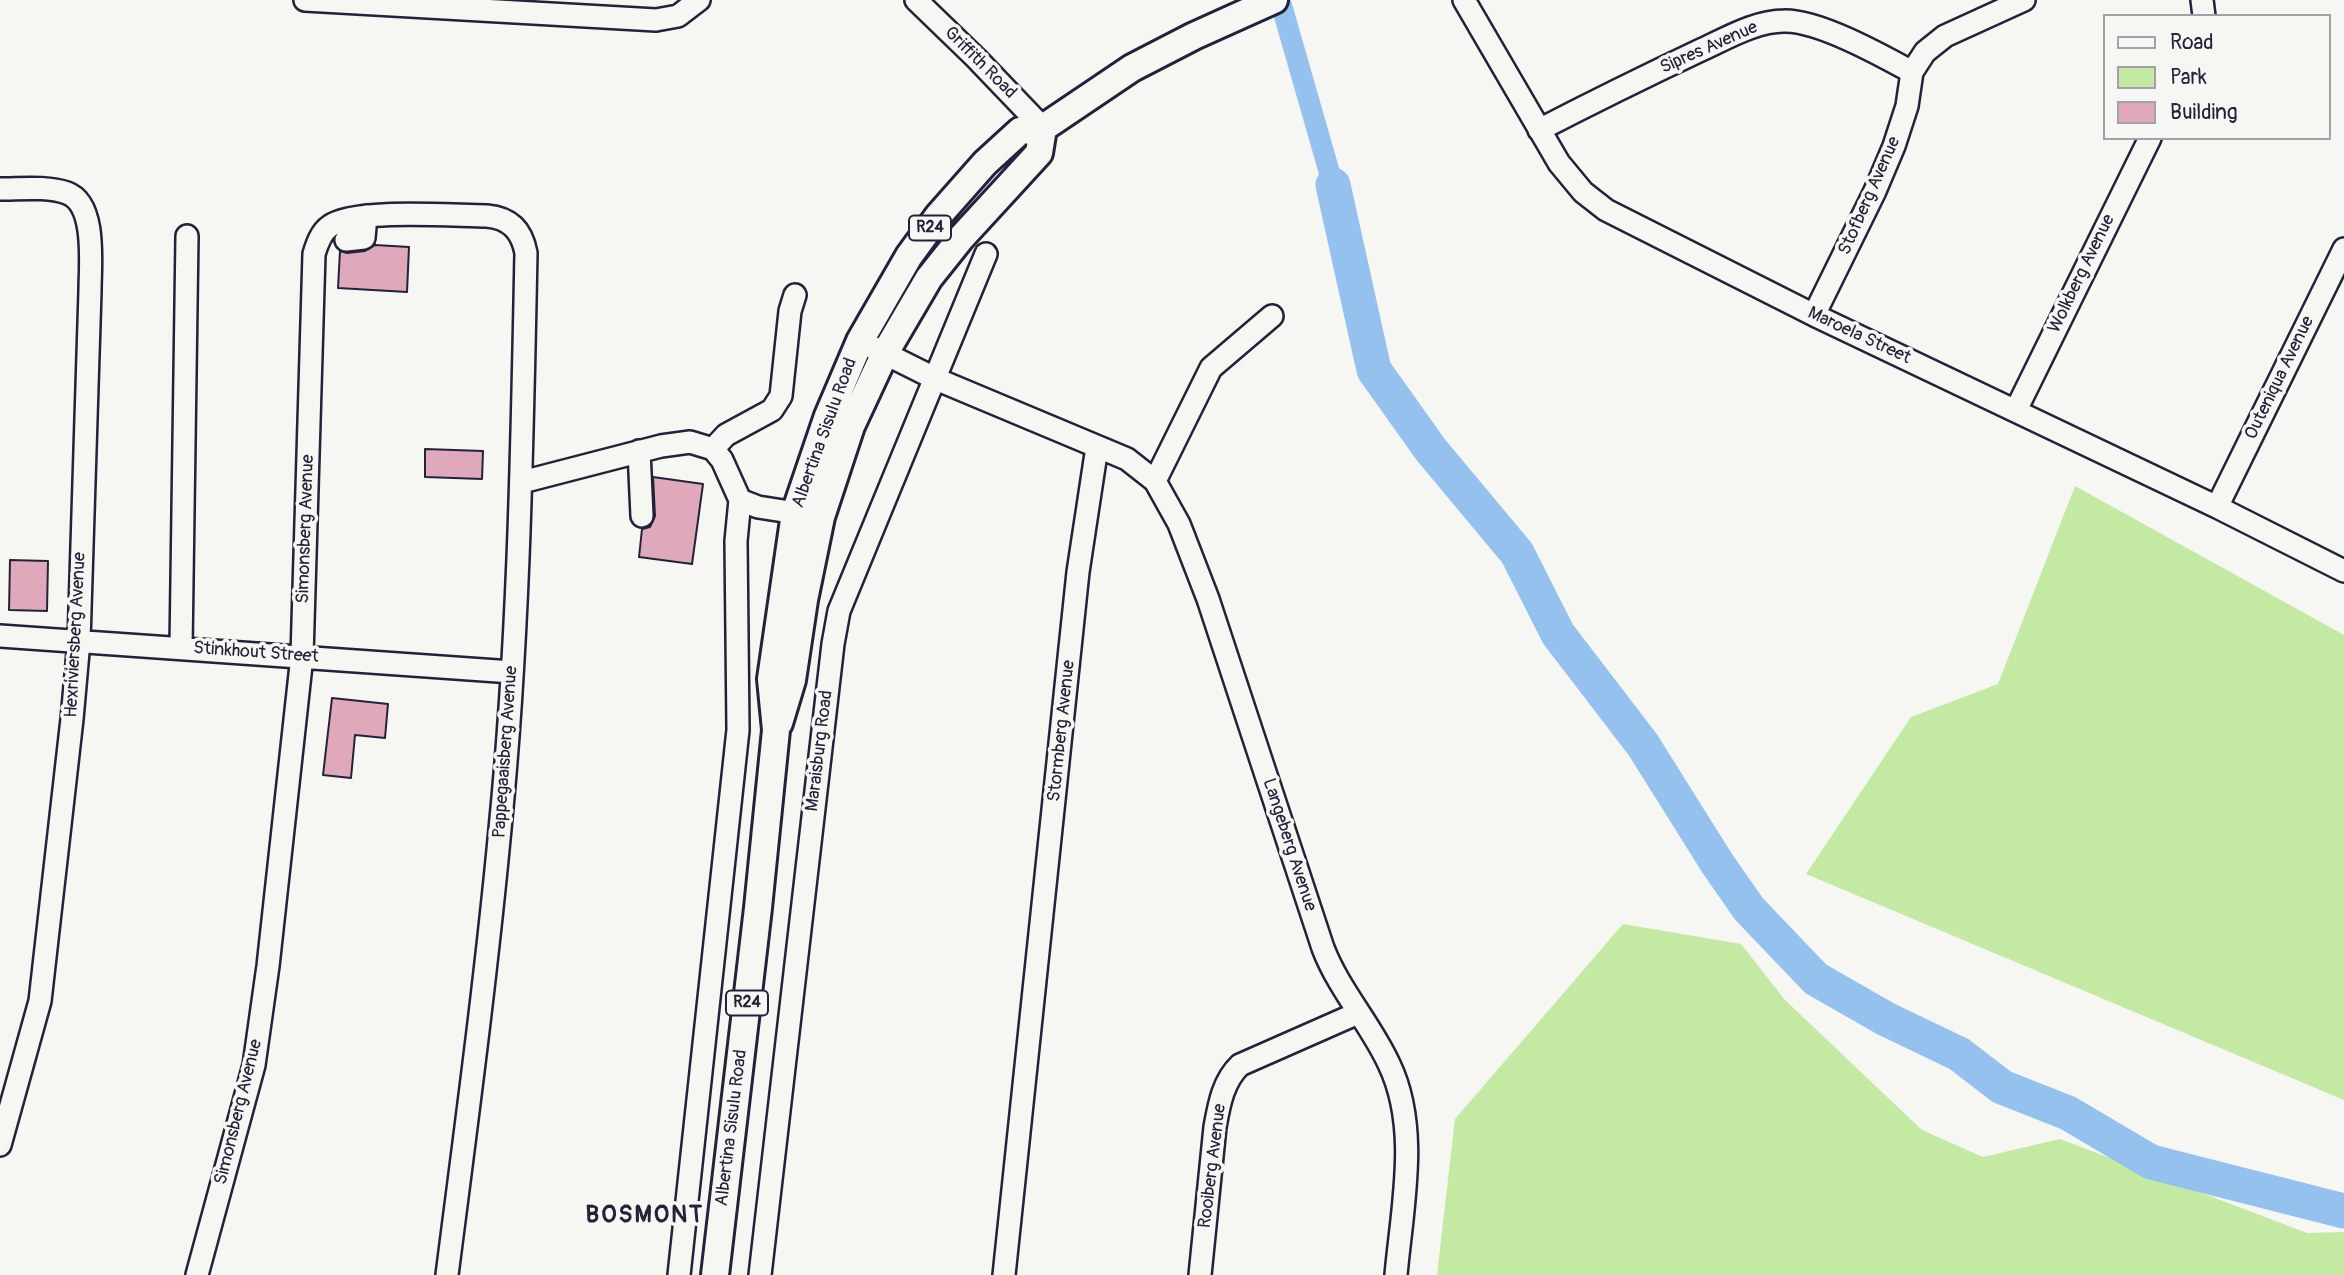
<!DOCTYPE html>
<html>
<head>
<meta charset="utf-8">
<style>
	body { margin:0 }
	#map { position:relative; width:2344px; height:1275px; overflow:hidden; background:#f6f6f2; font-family:Pangolin,sans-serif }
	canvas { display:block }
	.legend { position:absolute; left:2103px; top:14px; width:228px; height:126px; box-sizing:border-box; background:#f6f6f2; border:2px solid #a1a1a9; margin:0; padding:9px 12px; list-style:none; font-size:21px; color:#22223b }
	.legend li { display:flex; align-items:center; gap:14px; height:35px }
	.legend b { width:35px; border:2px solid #a1a1a9 }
</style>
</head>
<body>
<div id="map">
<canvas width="2344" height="1275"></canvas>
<ul class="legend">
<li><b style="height:9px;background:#f6f6f2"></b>Road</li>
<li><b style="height:19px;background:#c4e9a3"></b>Park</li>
<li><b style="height:19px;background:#e0a8bb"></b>Building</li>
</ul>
</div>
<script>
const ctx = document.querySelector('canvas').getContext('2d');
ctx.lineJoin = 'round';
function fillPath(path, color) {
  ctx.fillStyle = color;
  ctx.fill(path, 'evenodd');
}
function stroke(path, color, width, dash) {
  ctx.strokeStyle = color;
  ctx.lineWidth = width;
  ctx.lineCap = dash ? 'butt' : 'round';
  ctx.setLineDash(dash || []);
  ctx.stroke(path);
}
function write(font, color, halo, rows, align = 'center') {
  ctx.font = font + ' Pangolin,sans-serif';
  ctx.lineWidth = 7;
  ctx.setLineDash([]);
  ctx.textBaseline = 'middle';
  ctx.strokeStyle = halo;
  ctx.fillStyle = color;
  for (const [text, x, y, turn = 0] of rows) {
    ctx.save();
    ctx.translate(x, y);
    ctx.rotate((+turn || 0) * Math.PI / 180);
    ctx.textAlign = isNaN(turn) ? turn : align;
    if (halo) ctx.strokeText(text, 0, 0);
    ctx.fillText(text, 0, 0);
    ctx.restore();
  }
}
const green = new Path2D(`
	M2075 486 2344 635V1100L1806 874 1911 717 1998 684Z
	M1623 924 1741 944 1785 1000 1922 1130 1983 1157 2060 1139 2307 1233 2344 1232V1275H1437L1455 1119Z`);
const canal = new Path2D(`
	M1280 0 1333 185`);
const river = new Path2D(`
	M1333 185 1374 370 1431 450 1517 553 1558 634 1643 745 1717 863 1749 909 1816 979 1886 1019 1959 1054 2002 1087 2068 1113 2151 1162 2344 1211`);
const building = new Path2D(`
	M375 245 409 247 407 292 338 288 340 251 347 253 365 251Z
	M425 449 483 451 482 479 425 477Z
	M653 477 703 484 692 564 639 557 642 529 650 527 655 516Z
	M10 560 48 561 47 611 9 610Z
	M332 698 388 704 385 738 355 735 351 778 323 775Z`);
const minor = new Path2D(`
	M305 0 656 20 678 16 699 0
	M916 0 976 58 1043 128
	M1464 0 1559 163 1583 192 1606 210 1814 315 2217 507 2344 571
	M2202 0 2204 16
	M1539 130C1593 102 1648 75 1703 49 1727 38 1756 21 1784 21 1818 20 1881 55 1912 72
	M0 189C21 189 47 186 67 193 97 204 90 265 90 291L79 641 72 719 40 1001 0 1145
	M346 240 364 238 366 216
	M1814 315 1875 191 1894 146 1907 106 1912 72 1925 52 1945 36 2024 0
	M860 341 936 379 1127 459 1155 481 1179 524 1208 599 1323 948C1339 990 1370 1023 1389 1064 1420 1128 1402 1207 1396 1275
	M2016 410 2150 138
	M713 449 726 435 772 410 781 396 790 311 795 295
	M639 451 642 516
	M1155 481 1211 368 1272 316
	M522 482 661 446 690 442 713 449 722 460 740 500 736 541 738 730 679 1275
	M740 500 758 507 809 515
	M2217 507 2344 249
	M0 636 512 672
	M181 648 187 236
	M197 1275 254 1065 268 966 302 656 314 254C317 244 321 232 330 226 354 208 454 216 487 216 510 218 522 231 526 253 522 446 519 638 500 829 486 978 466 1127 447 1275
	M760 1275 833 644 839 611 986 254
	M1004 1275 1078 572 1097 447
	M1200 1275 1215 1127C1219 1105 1223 1081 1240 1065L1358 1013`);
const major = new Path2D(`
	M779 723 792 680 804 600 821 517 851 426 885 353 929 278 961 238 1039 153 1043 128
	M715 1275 758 908 776 730 771 679 795 513 828 416 860 341 909 256 939 215 985 163 1020 131 1043 128 1132 68 1194 36 1274 0`);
const shields = [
	[930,228,42],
	[747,1003,42]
];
const shieldNames = [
	["R24",930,228],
	["R24",747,1003]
];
const streetNames = [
	["Sipres Avenue",1709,48,-24],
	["Griffith Road",980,63,45],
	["Stofberg Avenue",1870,196,-66],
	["Wolkberg Avenue",2082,274,-64],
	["Maroela Street",1859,336,25],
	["Outeniqua Avenue",2280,378,-64],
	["Albertina Sisulu Road",825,433,-70],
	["Simonsberg Avenue",306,529,-88],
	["Hexriviersberg Avenue",76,635,-87],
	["Stinkhout Street",256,653,4],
	["Stormberg Avenue",1062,731,-84],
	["Maraisburg Road",820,751,-83],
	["Pappegaaisberg Avenue",506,752,-86],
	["Langeberg Avenue",1289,845,72],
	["Simonsberg Avenue",239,1112,-76],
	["Albertina Sisulu Road",732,1128,-83],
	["Rooiberg Avenue",1213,1166,-83]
];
const districtNames = [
	["BOSMONT",645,1216]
];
fillPath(green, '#c4e9a3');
stroke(canal, '#94c1ed', 21);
stroke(river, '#94c1ed', 35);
fillPath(building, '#e0a8bb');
stroke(building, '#22223b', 2);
stroke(minor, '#22223b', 26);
stroke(major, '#22223b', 32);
stroke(minor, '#f6f6f2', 21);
stroke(major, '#f6f6f2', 26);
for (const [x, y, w] of shields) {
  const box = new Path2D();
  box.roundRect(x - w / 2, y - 12.5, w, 25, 5);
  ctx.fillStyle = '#f6f6f2';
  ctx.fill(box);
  stroke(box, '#22223b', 2);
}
write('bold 16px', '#22223b', null, shieldNames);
write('18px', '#22223b', '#f6f6f2', streetNames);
ctx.letterSpacing = '2px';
write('bold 24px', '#22223b', '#f6f6f2', districtNames);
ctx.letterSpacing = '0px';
</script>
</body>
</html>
